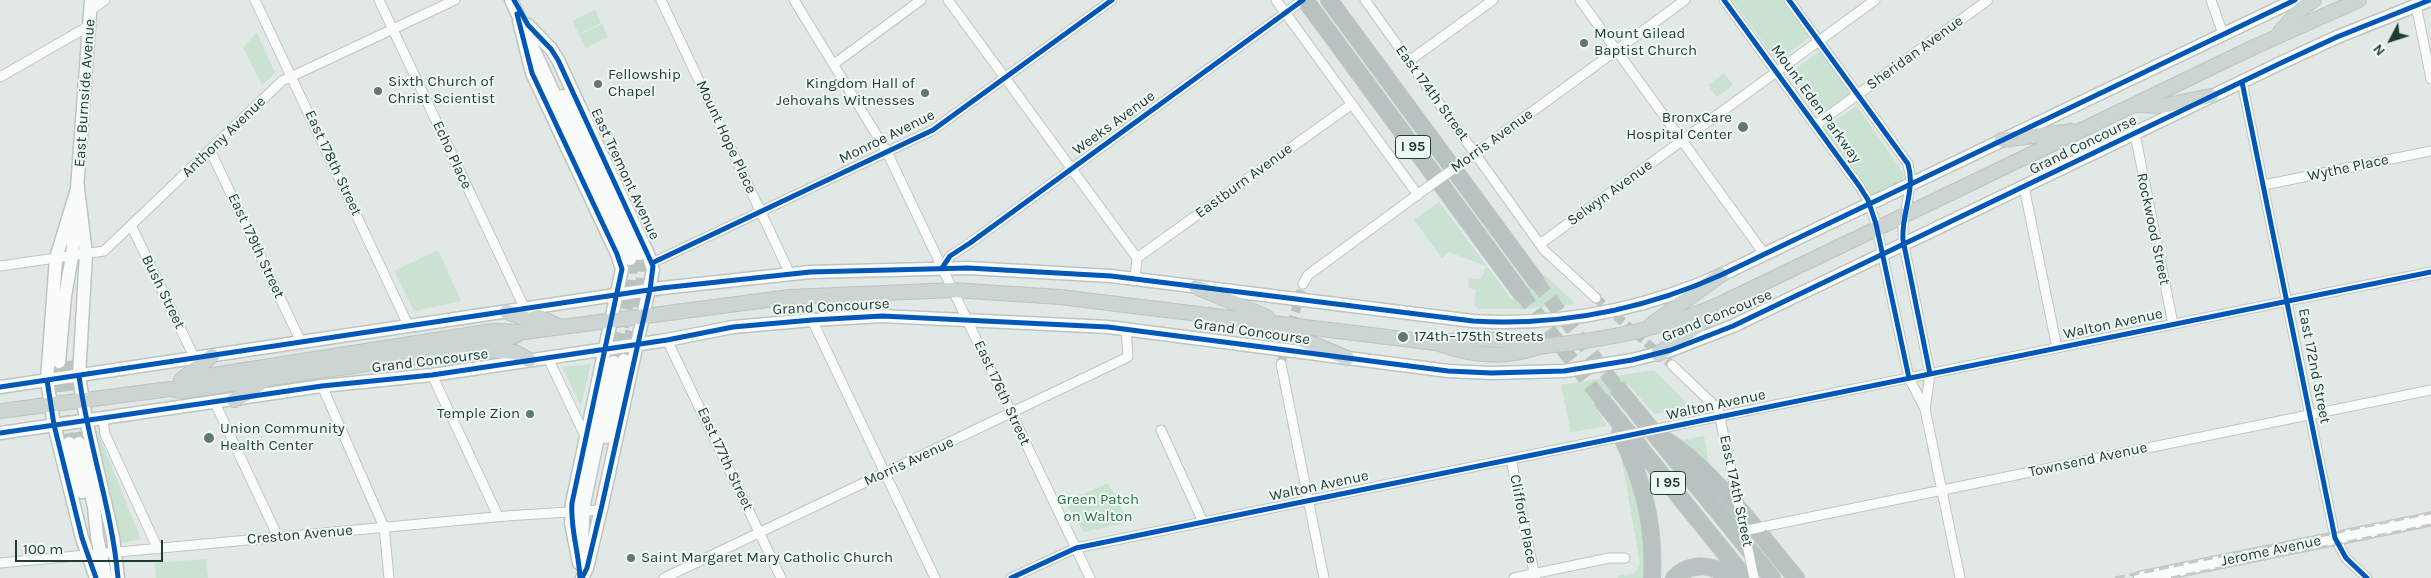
<!DOCTYPE html>
<html>
<head>
<meta charset="utf-8">
<style>
	body { margin:0 }
	#map { position:relative; width:2431px; height:578px; overflow:hidden; background:#e1e8e5; font-family:Karla,sans-serif }
	canvas { display:block }
	.north { position:absolute; left:2366px; top:15px; width:50px; height:50px; -webkit-text-stroke:4px #eef7f3; paint-order:stroke; rotate:230deg; font-size:14px; font-weight:700; line-height:20px; text-align:center; color:#1e3b34 }
	.north::after { content:''; display:block; margin:auto; width:18px; height:22px; background:#1e3b34; clip-path:polygon(50% 0,100% 100%,50% 72%,0 100%) }
	.scale { position:absolute; left:15px; top:540px; width:148px; height:22px; box-sizing:border-box; border:2px solid #1e3b34; border-top:0; padding-left:6px; font-size:15px; line-height:18px; white-space:nowrap; color:#1e3b34; -webkit-text-stroke:4px #eef7f3; paint-order:stroke }
</style>
</head>
<body>
<div id="map">
<canvas width="2431" height="578"></canvas>
<div class="north">N</div>
<div class="scale">100 m</div>
</div>
<script>
const ctx = document.querySelector('canvas').getContext('2d');
ctx.lineJoin = 'round';
function fillPath(path, color) {
  ctx.fillStyle = color;
  ctx.fill(path, 'evenodd');
}
function stroke(path, color, width, dash) {
  ctx.strokeStyle = color;
  ctx.lineWidth = width;
  ctx.lineCap = dash ? 'butt' : 'round';
  ctx.setLineDash(dash || []);
  ctx.stroke(path);
}
function write(font, color, halo, rows, align = 'center') {
  ctx.font = font + ' Karla,sans-serif';
  ctx.lineWidth = 4;
  ctx.setLineDash([]);
  ctx.textBaseline = 'middle';
  ctx.strokeStyle = halo;
  ctx.fillStyle = color;
  for (const [text, x, y, turn = 0] of rows) {
    ctx.save();
    ctx.translate(x, y);
    ctx.rotate((+turn || 0) * Math.PI / 180);
    ctx.textAlign = isNaN(turn) ? turn : align;
    if (halo) ctx.strokeText(text, 0, 0);
    ctx.fillText(text, 0, 0);
    ctx.restore();
  }
}
const green = new Path2D(`
	M1732 0H1782L1810 37 1777 61Z
	M595 10 601 23 579 34 572 21Z
	M602 24 608 37 586 48 579 35Z
	M257 33 275 73 262 85 243 47Z
	M1820 51 1851 93 1818 117 1787 75Z
	M1724 73 1733 85 1717 97 1708 85Z
	M1857 106 1904 174 1901 186 1874 199 1861 178 1824 128Z
	M1439 202 1512 300 1545 275 1573 301 1574 304 1520 309H1478L1474 305 1476 289 1468 288 1469 278 1481 279 1486 266 1449 252 1442 258 1414 220Z
	M438 250 461 301 414 311 394 271Z
	M591 364 581 406 562 367Z
	M1654 370 1690 406 1655 414 1627 384 1596 408 1607 426 1571 432 1561 385Z
	M94 431H97L141 539 121 543Z
	M1704 436 1709 464 1682 440Z
	M1620 450H1624L1642 505 1645 555 1644 578H1618V575C1628 575 1638 575 1640 563Z
	M1108 483 1129 522 1084 532 1065 502Z
	M206 559 208 578H156L155 563Z`);
const streetTunnel = new Path2D(`
	M1596 298 1672 365
	M1281 364 1303 284`);
const secondaryTunnel = new Path2D(`
	M624 360C630 333 649 279 639 254
	M67 361 70 395 79 443
	M59 362 60 399 69 443
	M614 362C620 336 637 283 630 259`);
const highwayTunnel = new Path2D(`
	M1536 281 1619 390
	M1521 293 1603 402`);
const street = new Path2D(`
	M255 0 409 327
	M379 0 525 309
	M661 0 790 274
	M794 0 887 152 1090 578
	M948 0 1137 258 1135 279
	M1276 0 1418 195
	M1365 0 1544 250 1596 298
	M1580 0 1765 255
	M1724 0 1860 187 1868 200 1876 224 1909 378 1925 409 1960 578
	M1789 0 1901 154 1908 164 1911 180 1903 227V240L1930 374 1925 409
	M2211 0 2223 34
	M2416 5 2431 79
	M91 10 105 0
	M1409 61 1493 0
	M834 64 921 0
	M0 77 89 26
	M2242 82 2335 538 2346 558 2367 578
	M1817 124 1988 0
	M2135 134 2173 324
	M210 150 301 342
	M1462 163 1685 0
	M2264 185 2431 151
	M2024 187 2057 348
	M131 225 195 359
	M1540 244 1875 0
	M1137 258 1352 104
	M652 263 933 130 1112 0
	M0 266 104 251 282 81 455 0
	M942 268 950 256 970 243 1303 0
	M1303 284 1308 275 1428 187
	M812 320 935 578
	M667 340 781 578
	M548 358 586 438
	M1281 364 1324 578
	M1672 365 1718 409 1737 497
	M432 375 498 516
	M322 386 384 527 389 578
	M215 403 278 537
	M103 419 105 434 158 549
	M1667 427 2431 272
	M1161 430 1203 522
	M1511 459 1535 578
	M1762 527 2431 390
	M0 563 506 516 600 510
	M664 578 1128 357 1126 328
	M1011 578 1076 548 1614 438
	M1514 578 1609 558H1625`);
const secondary = new Path2D(`
	M511 0 630 259
	M519 21 532 73 617 254 622 269 572 503 571 523 579 563
	M528 25 551 49 558 60 648 254 653 270 602 505 587 568 582 578
	M563 96 639 254
	M78 186 56 258 47 380 54 425 82 538 96 578
	M78 189 86 254 79 376 86 420 113 537 118 578
	M59 362 65 296 72 256 91 0
	M0 387 662 288 810 272 968 268 1111 276 1473 321C1559 326 1643 310 1721 275L2295 0
	M0 433 322 386 432 375 667 340 733 327 812 320 882 316 1108 327 1448 371 1491 373 1564 371 1632 360 1671 350 1733 326 2283 62 2337 37 2430 0
	M606 437 624 360
	M69 443 82 492
	M79 443 94 507 97 537 106 578
	M581 554 584 504 614 362
	M2140 578 2431 519`);
const primary = new Path2D(`
	M2280 32 2301 9 2314 0
	M2136 105 2162 106 2211 96
	M2002 140 2072 131
	M1196 287 1267 317
	M507 312 529 320 539 317 561 327
	M1652 324 1721 275
	M1274 328 1347 358
	M1437 343C1470 337 1506 339 1540 346
	M486 350 515 352 529 360
	M1658 354 1718 311
	M182 379 212 356
	M181 380 493 331 524 332 790 297 953 290 1060 297 1436 343C1461 352 1489 358 1515 353 1525 352 1535 347 1545 346 1605 340 1664 329 1720 304L2252 48 2359 0
	M234 400 246 394 263 381
	M0 411 170 389 184 391 495 345 519 334`);
const highway = new Path2D(`
	M1305 0 1521 293
	M1329 0 1536 281
	M1619 390 1772 578
	M1603 402 1745 578
	M1620 433C1643 480 1655 525 1652 578
	M1661 437C1711 467 1758 533 1796 578
	M1674 578C1691 562 1713 563 1731 578`);
const rail = new Path2D(`
	M2115 578 2431 513
	M2171 578 2431 525`);
const streetBridge = new Path2D(`
	M1428 187 1462 163
	M1614 438 1667 427
	M1737 497 1754 578
	M1744 531 1762 527`);
const cycleway = new Path2D(`
	M514 0 528 25 551 49 558 60 653 266 650 290 602 505 587 568 582 578
	M1724 0 1860 187 1868 200 1876 224 1909 378
	M1789 0 1908 164C1916 190 1901 214 1903 240L1930 374
	M517 14 532 73 617 254 622 269 572 503C570 529 579 552 580 578
	M2242 82 2335 538 2346 558 2367 578
	M652 263 933 130 1112 0
	M942 268 950 256 970 243 1303 0
	M79 376C88 444 112 509 118 578
	M47 380 54 425 82 538 96 578
	M0 387 662 288 810 272 968 268 1111 276 1473 321C1559 326 1643 310 1721 275L2295 0
	M0 433 322 386 432 375 667 340 733 327 812 320 882 316 1108 327 1448 371 1491 373 1564 371 1632 360 1671 350 1733 326 2283 62 2337 37 2430 0
	M1011 578 1076 548 2431 272`);
const markers = [
	[1584,43,5,"#627872"],
	[598,84,5,"#627872"],
	[378,91,5,"#627872"],
	[925,93,5,"#627872"],
	[1743,127,6,"#627872"],
	[1403,337,6,"#627872"],
	[530,414,5,"#627872"],
	[209,438,6,"#627872"],
	[631,558,5,"#627872"]
];
const shields = [
	[1413,147,35],
	[1668,483,35]
];
const shieldNames = [
	["I 95",1413,147],
	["I 95",1668,483]
];
const poiNames = [
	["Mount Gilead",1594,34],
	["Baptist Church",1594,51],
	["Fellowship",608,75],
	["Chapel",608,92],
	["Sixth Church of",388,82],
	["Christ Scientist",388,99],
	["Kingdom Hall of",915,84,"right"],
	["Jehovahs Witnesses",915,101,"right"],
	["BronxCare",1732,118,"right"],
	["Hospital Center",1732,135,"right"],
	["174th–175th Streets",1414,337],
	["Temple Zion",520,414,"right"],
	["Union Community",220,429],
	["Health Center",220,446],
	["Saint Margaret Mary Catholic Church",641,558]
];
const streetNames = [
	["Sheridan Avenue",1915,53,-36],
	["East Burnside Avenue",85,93,-86],
	["East 174th Street",1432,93,54],
	["Mount Eden Parkway",1816,104,54],
	["Weeks Avenue",1114,123,-36],
	["Anthony Avenue",224,137,-44],
	["Mount Hope Place",726,137,65],
	["Monroe Avenue",887,137,-26],
	["Morris Avenue",1492,141,-36],
	["Grand Concourse",2083,145,-26],
	["Echo Place",452,155,65],
	["East 178th Street",333,163,65],
	["Wythe Place",2348,168,-12],
	["East Tremont Avenue",625,174,65],
	["Eastburn Avenue",1244,181,-36],
	["Selwyn Avenue",1610,193,-36],
	["Rockwood Street",2153,229,78],
	["East 179th Street",256,246,65],
	["Bush Street",163,292,64],
	["Grand Concourse",831,307,-3],
	["Grand Concourse",1717,316,-22],
	["Walton Avenue",2113,324,-12],
	["Grand Concourse",1252,332,8],
	["Grand Concourse",430,361,-7],
	["East 172nd Street",2314,366,79],
	["East 176th Street",1002,393,65],
	["Walton Avenue",1716,405,-12],
	["East 177th Street",725,459,65],
	["Townsend Avenue",2088,460,-12],
	["Morris Avenue",909,462,-25],
	["Walton Avenue",1319,486,-12],
	["East 174th Street",1736,491,78],
	["Clifford Place",1523,519,79],
	["Creston Avenue",300,535,-5],
	["Jerome Avenue",2271,551,-12]
];
const parkNames = [
	["Green Patch",1098,500],
	["on Walton",1098,517]
];
fillPath(green, '#c9e2d1');
stroke(streetTunnel, '#bac5c2', 9, [9, 4.5]);
stroke(secondaryTunnel, '#bac5c2', 12, [12, 6]);
stroke(highwayTunnel, '#bac5c2', 15, [15, 8]);
stroke(street, '#bec5c2', 11);
stroke(secondary, '#bdc5c2', 15);
stroke(primary, '#bbc5c1', 16);
stroke(highway, '#bbc5c1', 18);
stroke(street, '#fafcfb', 9);
stroke(secondary, '#fafcfb', 12);
stroke(primary, '#ccd5d2', 14);
stroke(highway, '#b8c2c0', 15);
stroke(rail, '#c5cac9', 3, [10, 5]);
stroke(streetBridge, '#bec5c2', 11, []);
stroke(streetBridge, '#fafcfb', 9);
stroke(cycleway, '#0057b8', 5);
for (const [x, y, r, color] of markers) {
  const dot = new Path2D();
  dot.arc(x, y, r, 0, 2 * Math.PI);
  ctx.fillStyle = color;
  ctx.fill(dot);
  stroke(dot, '#eef7f3', 2);
}
for (const [x, y, w] of shields) {
  const box = new Path2D();
  box.roundRect(x - w / 2, y - 11.5, w, 23, 4);
  ctx.fillStyle = '#eef7f3';
  ctx.fill(box);
  stroke(box, '#1e3b34', 1);
}
write('bold 14px', '#1e3b34', null, shieldNames);
write('15px', '#1e3b34', '#eef7f3', poiNames, 'left');
write('15px', '#1e3b34', '#eef7f3', streetNames);
write('15px', '#267547', '#eef7f3', parkNames);
</script>
</body>
</html>
